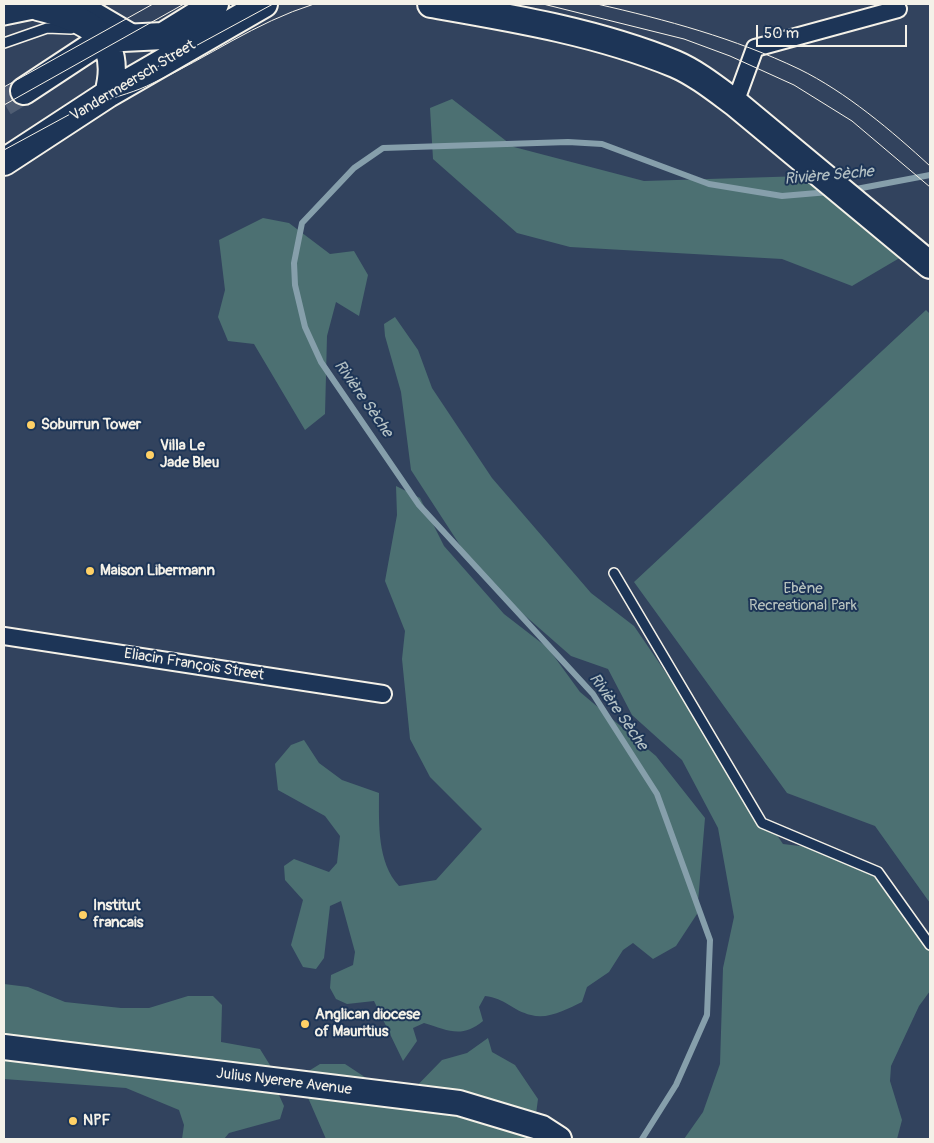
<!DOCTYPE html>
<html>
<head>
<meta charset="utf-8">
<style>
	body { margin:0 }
	#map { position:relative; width:934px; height:1143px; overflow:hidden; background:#32435e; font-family:Pangolin,sans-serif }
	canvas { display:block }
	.frame { position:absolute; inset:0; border:5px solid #f4f1e8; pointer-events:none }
	.scale { position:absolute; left:756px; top:25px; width:151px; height:22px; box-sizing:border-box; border:2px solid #f4f1e8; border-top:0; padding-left:6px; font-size:15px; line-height:18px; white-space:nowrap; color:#f4f1e8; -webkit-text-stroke:4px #1d3557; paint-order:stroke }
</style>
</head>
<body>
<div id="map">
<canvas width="934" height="1143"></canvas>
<div class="frame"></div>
<div class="scale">50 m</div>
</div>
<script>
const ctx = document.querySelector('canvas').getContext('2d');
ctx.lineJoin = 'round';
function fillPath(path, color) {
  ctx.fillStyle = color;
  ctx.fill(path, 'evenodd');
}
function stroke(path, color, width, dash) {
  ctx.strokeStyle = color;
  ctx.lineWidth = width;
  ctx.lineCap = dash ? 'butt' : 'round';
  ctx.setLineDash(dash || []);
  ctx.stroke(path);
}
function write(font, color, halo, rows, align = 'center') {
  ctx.font = font + ' Pangolin,sans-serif';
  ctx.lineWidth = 4;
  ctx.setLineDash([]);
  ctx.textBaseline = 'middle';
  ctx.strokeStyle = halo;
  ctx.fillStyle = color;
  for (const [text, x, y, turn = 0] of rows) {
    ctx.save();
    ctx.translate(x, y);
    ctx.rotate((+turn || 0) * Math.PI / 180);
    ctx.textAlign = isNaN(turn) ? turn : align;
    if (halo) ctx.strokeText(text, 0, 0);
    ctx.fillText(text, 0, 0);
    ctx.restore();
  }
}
const green = new Path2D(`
	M452 99 514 147 644 181 804 176 903 256 852 286 782 259 570 247 517 233 433 159 430 108Z
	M263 218 289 223 330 254 354 251 368 275 359 316 336 302 327 336 325 414 305 430 254 344 228 341 218 317 225 290 219 240Z
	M926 310 930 314V903L875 826 787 793 634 582Z
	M395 317 418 350 432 388 492 478 591 593 634 626 783 844 825 849 873 871 915 923 930 950V991L919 1006 891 1066 890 1081 902 1120 897 1139H684L703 1112 720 1064 723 968 734 917 718 828 682 760 632 715 608 669 571 656 522 613 467 556 424 490 411 470 401 392 385 336 384 324Z
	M396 486 420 498 444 546 504 614 548 648 580 692 656 756 705 818 697 914 676 946 653 959 633 943 623 950 609 972 587 987 582 1002C567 1009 548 1020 531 1015 513 1011 505 998 485 996L479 1007 483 1021C461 1039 448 1030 424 1023L413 1028 417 1041 403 1061 374 1001 347 1004 336 999 330 988 331 975 353 965 355 952 341 901 330 906 324 958 316 969 303 967 291 945 303 900 285 880 284 866 294 859 329 872 337 863 340 836 325 816 278 790 275 764 291 745 304 740 319 763 342 780 379 793C379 824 377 862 399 886L436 880 482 829 430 777 410 739 402 659 405 631 385 581 397 515Z
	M4 984 28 987 65 1002 121 1008H149L188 996H213L222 1005 221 1042 260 1049 273 1070V1082L284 1106 280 1119 229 1133 224 1139H182L184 1125 179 1110 126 1088 4 1079Z
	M488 1038 492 1052 515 1065 538 1099 534 1129 544 1139H326L299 1077 320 1064H345L380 1087 406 1097 442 1060 467 1053Z`);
const stream = new Path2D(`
	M851 190 930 175
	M642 1139 676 1085 707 1015 710 940 657 794 593 694 419 505 321 362 305 327 295 285 294 263 302 223 354 168 383 148 568 142 602 144 709 184 782 196 829 192`);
const primaryTunnel = new Path2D(`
	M4 103 24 91`);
const service = new Path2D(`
	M4 43 47 28 71 29
	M614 573 762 823 878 872 930 945`);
const minor = new Path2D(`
	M735 103 755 48 898 9
	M4 636 383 694`);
const tertiary = new Path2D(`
	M4 14 38 7 89 10 135 37`);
const secondary = new Path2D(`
	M4 1047 459 1103 542 1128 559 1139`);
const primary = new Path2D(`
	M431 4C512 18 597 32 675 64 696 73 716 89 735 103L930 265
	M38 7C88 19 124 36 108 94
	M24 91 103 39 163 36 215 4
	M4 162 108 94 264 4`);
const tram = new Path2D(`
	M543 4 684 39 730 56 794 85 852 121 930 187
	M597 4C667 20 734 38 799 69 846 92 892 131 930 166
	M4 87 153 4
	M99 103C117 96 136 92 153 83 209 57 254 23 314 4
	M4 105 184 4
	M4 150 273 4`);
const markers = [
	[31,425,5,"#ffd166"],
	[150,455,5,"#ffd166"],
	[90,571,5,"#ffd166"],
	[83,915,5,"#ffd166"],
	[305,1024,5,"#ffd166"],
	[73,1121,5,"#ffd166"]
];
const streetNames = [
	["Vandermeersch Street",133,81,-31],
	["Eliacin François Street",194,665,9],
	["Julius Nyerere Avenue",284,1082,7]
];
const poiNames = [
	["Soburrun Tower",41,425],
	["Villa Le",160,446],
	["Jade Bleu",160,463],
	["Maison Libermann",100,571],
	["Institut",93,906],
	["francais",93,923],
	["Anglican diocese",315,1015],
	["of Mauritius",315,1032],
	["NPF",83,1121]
];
const parkNames = [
	["Ebène",803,589],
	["Recreational Park",803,606]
];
const waterNames = [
	["Rivière Sèche",829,176,-5],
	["Rivière Sèche",363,399,55],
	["Rivière Sèche",618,712,55]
];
fillPath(green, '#4c7072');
stroke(stream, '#869fab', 6);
stroke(primaryTunnel, '#4f5d73', 26, [26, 13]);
stroke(service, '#f4f1e8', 12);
stroke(minor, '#f4f1e8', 20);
stroke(tertiary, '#f4f1e8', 25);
stroke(secondary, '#f4f1e8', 28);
stroke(primary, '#f4f1e8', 30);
stroke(service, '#1d3557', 9);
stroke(minor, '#1d3557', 16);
stroke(tertiary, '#1d3557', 21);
stroke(secondary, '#1d3557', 24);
stroke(primary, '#1d3557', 26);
stroke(tram, '#f4f1e8', 1);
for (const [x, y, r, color] of markers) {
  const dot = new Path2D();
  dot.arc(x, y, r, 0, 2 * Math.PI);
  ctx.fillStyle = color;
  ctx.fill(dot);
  stroke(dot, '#1d3557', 2);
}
write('15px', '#f4f1e8', '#1d3557', streetNames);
write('bold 15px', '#f4f1e8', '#1d3557', poiNames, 'left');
write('15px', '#b9c4bf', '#1d3557', parkNames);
write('italic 16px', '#b4c1c4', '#1d3557', waterNames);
</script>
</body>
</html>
